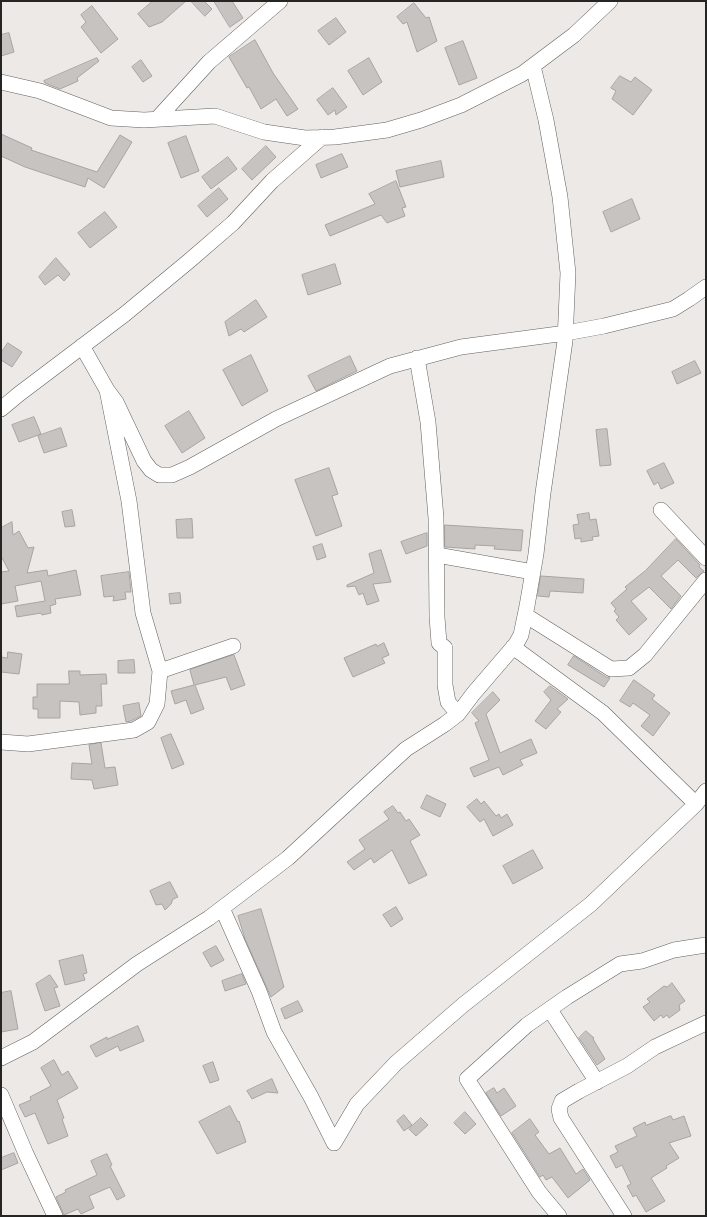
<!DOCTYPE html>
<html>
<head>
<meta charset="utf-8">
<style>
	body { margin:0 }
	#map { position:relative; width:707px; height:1217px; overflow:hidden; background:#ece9e6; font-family:"Fira Sans Condensed",sans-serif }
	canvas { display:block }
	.frame { position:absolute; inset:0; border:2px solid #252523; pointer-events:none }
</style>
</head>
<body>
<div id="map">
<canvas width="707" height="1217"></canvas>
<div class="frame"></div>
</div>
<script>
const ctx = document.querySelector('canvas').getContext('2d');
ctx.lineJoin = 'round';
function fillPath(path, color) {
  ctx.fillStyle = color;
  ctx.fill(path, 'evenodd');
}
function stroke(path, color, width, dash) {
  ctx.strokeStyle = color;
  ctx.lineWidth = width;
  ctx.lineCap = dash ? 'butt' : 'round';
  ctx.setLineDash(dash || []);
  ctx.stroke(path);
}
const building = new Path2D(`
	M153 1H186L162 22 149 27 138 14Z
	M191 1H204L212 9 205 16Z
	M214 1H232L243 18 230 27Z
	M414 3 426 18 429 17 437 41 417 52 407 22 403 24 397 17Z
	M92 6 118 39 101 53 81 27 86 22 81 15Z
	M336 18 346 32 329 45 318 31Z
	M9 33 14 52 1 56V35Z
	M255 40 273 73 298 109 287 116 276 99 261 109 249 87 247 88 229 57Z
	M463 41 477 78 459 85 445 48Z
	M97 58 99 61 77 78 78 81 60 89 45 83 44 81Z
	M369 58 382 82 363 95 348 71Z
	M141 60 152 76 143 82 132 67Z
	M620 76 631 82 635 77 652 90 633 115 612 99 616 91 611 88Z
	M333 88 347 107 336 115 335 110 328 115 317 100Z
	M1 134 32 148 31 150 97 172 120 135 132 142 104 188 88 178 85 187 25 167 1 156Z
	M186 136 199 171 181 178 168 143Z
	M266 146 276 157 252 180 242 169Z
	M342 154 348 167 321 178 316 165Z
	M228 157 237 169 211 189 202 177Z
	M441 161 444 177 400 187 396 171Z
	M396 181 406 207 402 208 405 216 387 223 381 215 330 236 325 225 375 204 369 194Z
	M219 188 228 199 207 217 198 206Z
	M632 199 640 219 611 232 603 212Z
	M105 212 117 227 90 248 78 233Z
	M56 258 70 274 64 281 58 275 45 285 39 277Z
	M335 264 341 284 308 295 302 275Z
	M256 300 267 317 244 332 241 329 229 336 225 322Z
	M8 343 22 352 12 367 1 360V353Z
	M251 355 268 391 242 406 223 370Z
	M350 356 357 371 316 391 308 376Z
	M695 361 701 373 677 384 672 372Z
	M189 411 205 438 182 453 165 426Z
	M34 417 41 434 19 442 12 425Z
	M61 428 67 446 44 453 38 436Z
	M607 429 611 465 600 466 596 430Z
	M664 463 674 483 661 489 658 482 654 485 647 471Z
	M329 468 338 494 332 496 342 526 316 536 295 480Z
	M72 510 75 526 65 527 62 512Z
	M589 513 590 520 596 519 599 536 592 537 593 540 581 542V538L575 539 573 525 579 524 577 515Z
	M192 519 193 538H177L176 520Z
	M12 522 13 535 19 531 28 548 34 547 27 573 47 570 48 576 76 570 81 595 55 599 56 604 50 606 51 613 42 615 41 613 17 617 15 606 45 601 41 581 15 586 18 601 1 604V572L9 571 1 556V528Z
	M445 525 523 530 521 551 494 549 495 546 475 545V549L445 547Z
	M427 533V546L406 554 401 542Z
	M676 539 700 565 699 567 704 571 696 578 678 560 661 576 681 596 671 609 649 587 631 601 647 619 629 635 616 620 619 617 614 611 616 609 611 603 627 589 625 587 645 571Z
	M322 544 326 557 317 560 313 547Z
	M381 550 391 582 373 584 379 601 367 605 363 593 359 595 355 586 347 587V585L374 573 369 554Z
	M129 572 131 592H125L126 599 113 601 114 596 104 597 101 576Z
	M541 576 584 579 583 593 550 591 549 597 538 596Z
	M180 593 181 603 170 604 169 594Z
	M384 643 389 655 382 658 385 663 353 677 344 658 376 644 377 646Z
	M8 652 22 654 19 674 1 672V657L7 658Z
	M234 655 245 685 231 690 226 677 195 685 204 709 191 714 186 700 175 704 171 691 194 685 190 670Z
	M574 656 606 677 610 678 604 687 568 665Z
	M134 660 135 673H118V661Z
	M69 671H80V675L106 674 107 684H101L102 706H96V713L80 715 79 702 60 701V718H38V709H33V697H37V684H69Z
	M634 680 655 695 652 699 670 713 653 736 641 726 650 715 633 703 630 707 620 701Z
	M550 686 568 699 557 709 561 712 546 729 535 721 551 700 544 692Z
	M493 692 500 700 486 714 500 753 531 739 537 753 520 760 523 765 503 775 499 767 474 777 470 768 489 760 475 723 479 721 472 713Z
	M139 703 141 716 131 721 126 722 123 706Z
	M171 734 184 764 172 769 161 738Z
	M101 743 105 768 115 767 118 785 94 789 92 780 71 779 72 763 92 764 89 745Z
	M427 795 446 804 440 817 421 808Z
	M477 799 481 804 484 801 496 816 499 814 501 818 507 814 513 825 493 836 484 819 480 822 467 807Z
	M393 806 398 813 400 812 406 821 409 819 420 835 410 841 427 875 409 884 392 850 374 863 371 858 354 870 347 862 365 849 359 840 389 819 384 812Z
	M533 850 543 868 513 884 503 866Z
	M170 882 178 897 173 899 171 904 165 910 162 904 156 905 150 891Z
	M396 907 403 919 391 927 383 915Z
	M261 909 284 987 271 997 245 939 238 916Z
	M216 946 224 960 211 967 203 953Z
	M83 955 87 973 83 974 85 980 65 985 59 961Z
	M242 974 246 984 225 991 222 981Z
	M50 975 58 987 54 988 60 1006 45 1011 36 984Z
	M672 983 685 1001 679 1005 680 1010 669 1018 667 1015 663 1018 661 1015 654 1021 643 1007 650 1002 647 999 664 986 667 987Z
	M11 991 18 1029 1 1032V993Z
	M298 1001 303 1011 285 1019 281 1009Z
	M138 1026 144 1041 120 1051 118 1046 96 1057 90 1046 107 1037V1039Z
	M586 1031 594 1038 593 1039 605 1059 597 1065 579 1038Z
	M54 1060 62 1075 68 1071 78 1088 57 1100 64 1118 62 1119 68 1136 48 1144 35 1113 25 1117 19 1105 31 1100 30 1097 51 1086 41 1068Z
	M213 1062 219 1080 210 1083 203 1066Z
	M272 1079 278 1093 267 1092 252 1099 247 1091Z
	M494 1088 497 1093 504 1088 516 1106 501 1116 486 1093Z
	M230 1106 238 1122 239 1121 246 1142 217 1154 199 1122Z
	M465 1112 476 1124 465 1134 454 1123Z
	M404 1115 412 1125 404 1131 397 1121Z
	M671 1116 673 1120 684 1116 691 1136 669 1143 679 1158 666 1166 667 1168 651 1178 665 1201 646 1212 636 1195 633 1197 627 1186 631 1184 622 1165 616 1168 610 1156 618 1152 615 1146 637 1136 633 1128 645 1122 646 1125Z
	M421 1118 428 1125 416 1136 409 1129Z
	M530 1119 539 1132 535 1135 549 1154 560 1148 576 1174 583 1169 590 1180 568 1198 552 1177 546 1180 543 1175 540 1177 512 1133Z
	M14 1153 18 1163 1 1170V1158Z
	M107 1154 112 1165 110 1166 125 1196 117 1200 110 1187 89 1196 94 1208 81 1214 78 1209 64 1215 56 1197 66 1192 65 1190 97 1175 91 1161Z`);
const minor = new Path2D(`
	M1 82 40 91 111 118 144 120 215 116 264 132 305 138 335 137 387 130 421 120 461 105 522 74 574 35 610 1
	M157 119 209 62 280 1
	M417 358 428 422 436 518 437 617 439 643 445 648V685L448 702 458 714
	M107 390 116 402 144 461 151 470 159 475H172L190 467 276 419 390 366 461 347 566 333 604 326 673 309 689 299 706 287
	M1 409 19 394 125 314 189 261 233 223 272 181 322 137
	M661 510 706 558
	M437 555 533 572
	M525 615 611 669 629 668 645 655 706 580
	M513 647 603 713 696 804
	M160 671 233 646
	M1 742 28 744 134 730 148 722 157 704 160 671 143 613 129 501 107 390 82 346
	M222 908 259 991 274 1032 311 1097 334 1143
	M550 1010 597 1082
	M1 1058 33 1042 137 964 209 918 288 858 406 749 445 724 458 714 473 694 516 644 521 635 527 606 536 554 543 493 565 341 568 273 560 197 546 120 533 66
	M1 1095 26 1154 55 1216
	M334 1143 357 1104 396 1063 463 1005 591 904 696 804 706 791
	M559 1216 539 1192 467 1079 527 1025 567 997 620 964 642 961 674 950 706 945
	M624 1216 561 1118 559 1109 562 1101 579 1091 627 1066 655 1047 706 1023`);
fillPath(building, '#c7c3c1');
stroke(building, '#a8a4a2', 1);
stroke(minor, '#63615e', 16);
stroke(minor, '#fff', 15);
</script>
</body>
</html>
